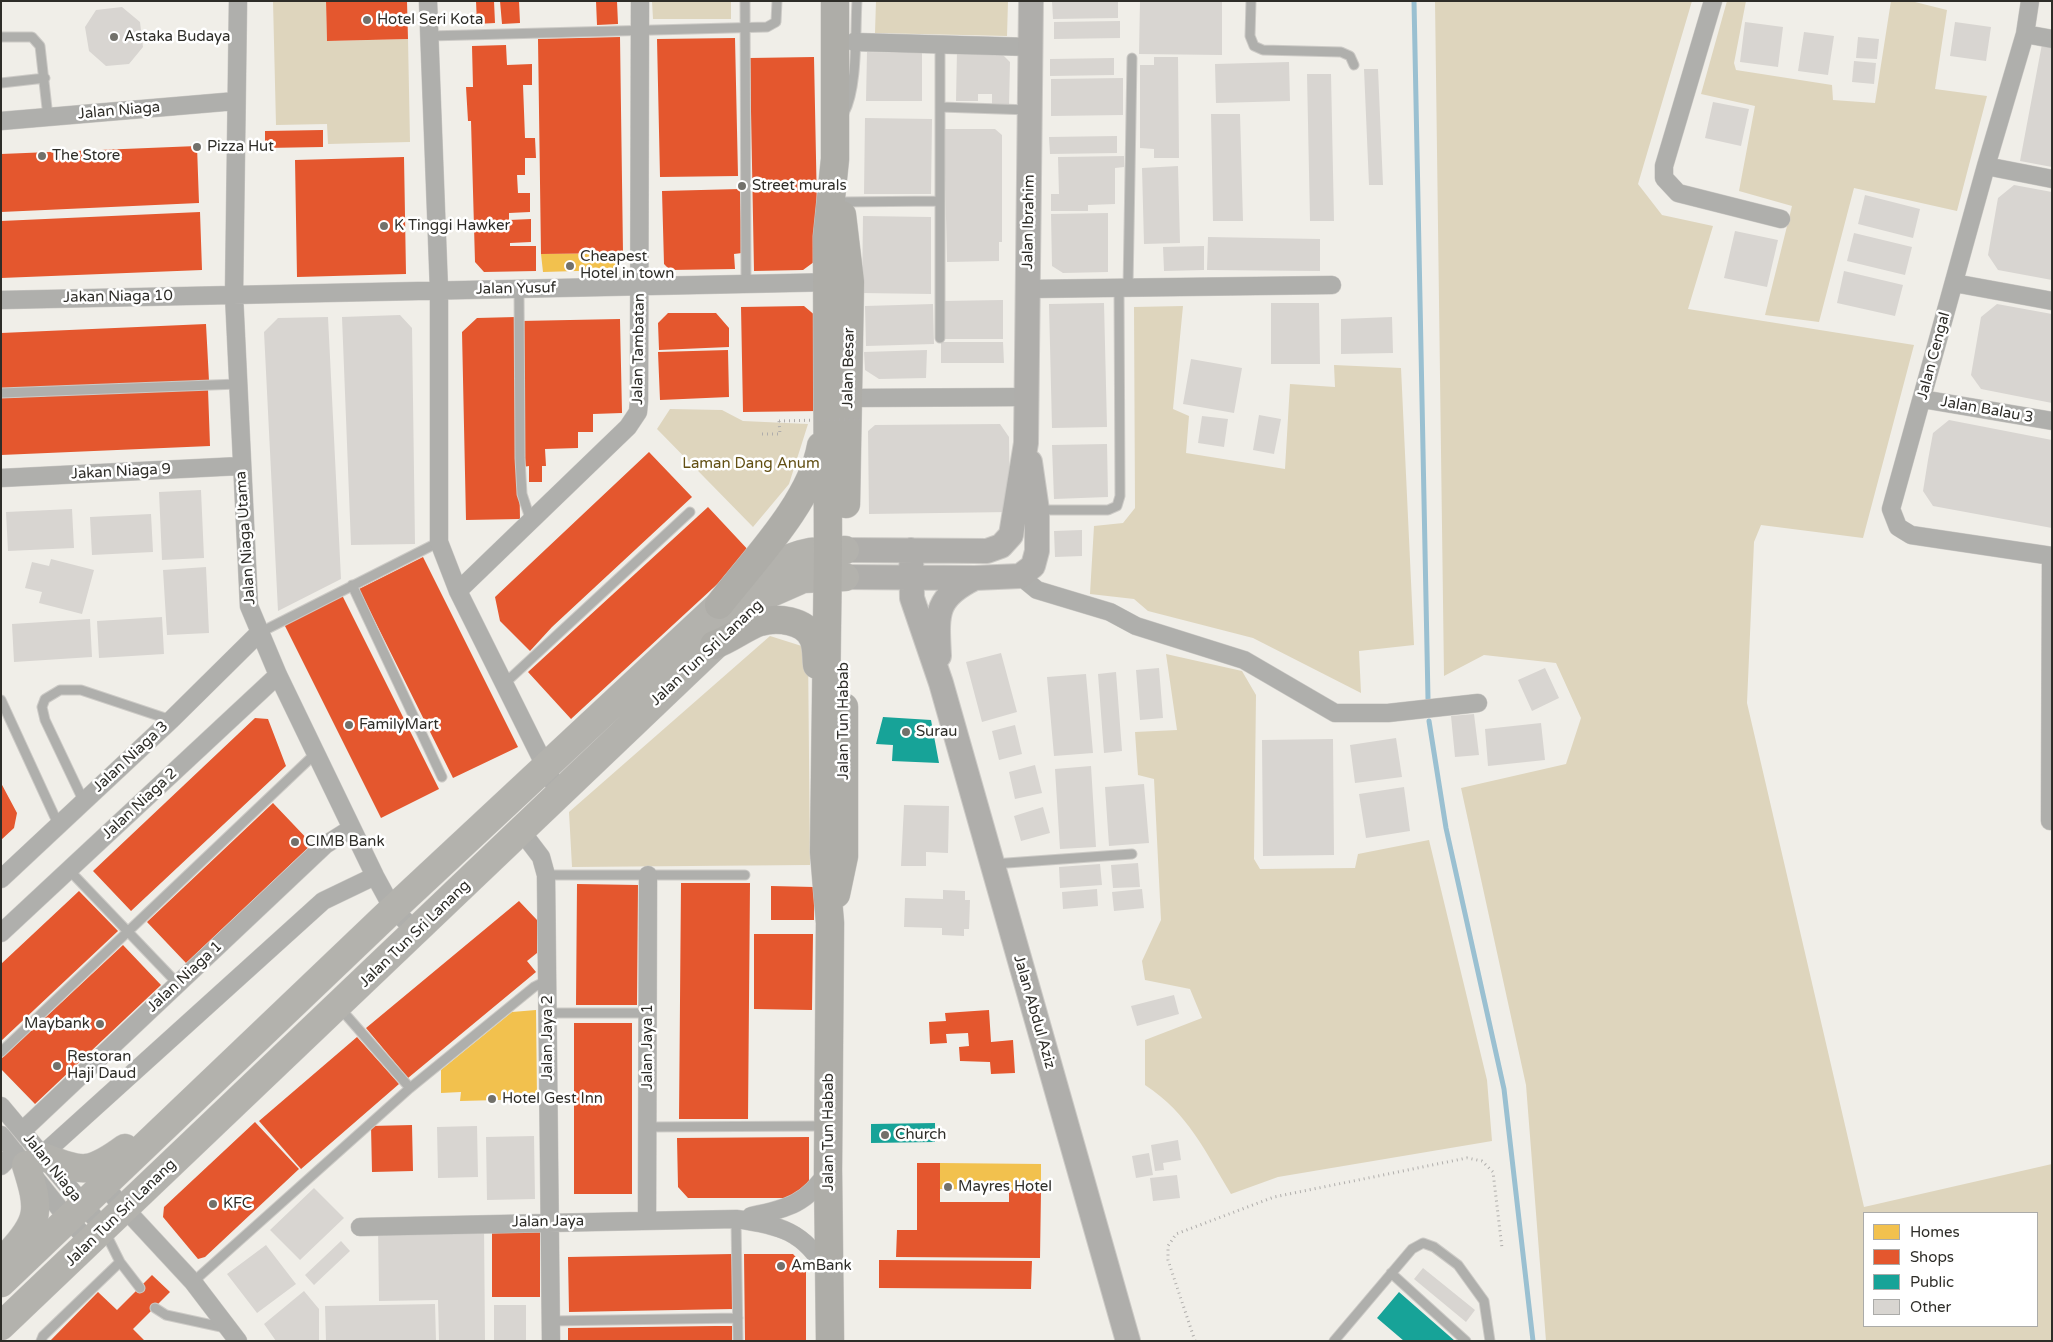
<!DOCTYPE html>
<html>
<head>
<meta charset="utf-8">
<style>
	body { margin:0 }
	#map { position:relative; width:2053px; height:1342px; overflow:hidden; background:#f0eee8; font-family:"Varela Round",sans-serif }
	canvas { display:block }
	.frame { position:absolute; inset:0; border:2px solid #2e2d28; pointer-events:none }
	.legend { position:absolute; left:1863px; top:1212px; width:175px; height:115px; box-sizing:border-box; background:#fff; border:1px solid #ababa9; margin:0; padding:6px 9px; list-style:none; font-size:15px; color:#2e2d28 }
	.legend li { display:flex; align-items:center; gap:10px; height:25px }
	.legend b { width:25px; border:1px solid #ababa9 }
</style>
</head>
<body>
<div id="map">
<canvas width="2053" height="1342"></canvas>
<div class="frame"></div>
<ul class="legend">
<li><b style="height:14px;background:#f2c14e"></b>Homes</li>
<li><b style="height:14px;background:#e4572e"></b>Shops</li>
<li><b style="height:14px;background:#17a398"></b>Public</li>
<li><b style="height:14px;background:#d8d5d1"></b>Other</li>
</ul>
</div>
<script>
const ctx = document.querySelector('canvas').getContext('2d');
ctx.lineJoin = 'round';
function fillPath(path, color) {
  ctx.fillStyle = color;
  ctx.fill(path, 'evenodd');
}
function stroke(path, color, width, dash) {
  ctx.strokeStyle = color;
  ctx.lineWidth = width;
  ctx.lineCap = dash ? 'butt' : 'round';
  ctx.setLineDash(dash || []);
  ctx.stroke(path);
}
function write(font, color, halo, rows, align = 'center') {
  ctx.font = font + ' "Varela Round",sans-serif';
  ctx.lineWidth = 5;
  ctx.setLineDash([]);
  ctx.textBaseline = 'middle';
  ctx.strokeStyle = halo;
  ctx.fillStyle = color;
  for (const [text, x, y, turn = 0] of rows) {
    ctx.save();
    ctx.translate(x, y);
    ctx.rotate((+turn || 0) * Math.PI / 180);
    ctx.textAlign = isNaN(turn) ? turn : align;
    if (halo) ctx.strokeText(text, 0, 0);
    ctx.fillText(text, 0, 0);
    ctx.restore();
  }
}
const green = new Path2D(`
	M273 1H326L327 41 408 39 410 142 328 144 327 124 276 125Z
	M652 1H731V19H653Z
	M876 1H1008L1007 36 875 33Z
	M1435 1H1692L1638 184 1662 215 1713 226 1688 309 1914 345 1863 538 1761 525 1754 542 1747 703 1864 1207 2052 1164V1341H1546L1526 1085 1461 788 1566 764 1581 718 1556 663 1484 655 1444 676ZM2037 1213V1326H1864V1213Z
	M1727 1H1746L1734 63 1736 70 1832 85 1833 100 1875 103 1891 1H1911L1947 10 1935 89 1987 96 1957 211 1854 188 1819 322 1765 315 1792 206 1739 191 1755 106 1701 94Z
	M1183 306 1173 409 1189 416 1186 453 1285 469 1290 384 1335 387 1334 365 1401 368 1414 645 1359 651 1361 693 1253 638 1148 611 1134 599 1090 594 1094 526 1123 523 1135 508 1134 307Z
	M670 409 722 410 743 421 808 424 789 484 753 527 657 429Z
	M770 636 808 648 810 865 572 867 569 812Z
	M1166 654 1242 671 1256 695 1254 859 1260 869 1355 868 1358 854 1429 840 1487 1080 1492 1141 1278 1177 1231 1194C1204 1150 1189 1114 1145 1085V1040L1202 1018 1190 989 1145 980 1142 961 1161 920 1154 779 1138 775 1135 732 1177 730Z`);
const homes = new Path2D(`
	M623 253 616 266 610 270 543 272 541 254Z
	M536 1010 537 1099 460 1101 461 1092 441 1093V1070L512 1012Z
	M940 1163 1041 1164V1190L940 1189Z`);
const shops = new Path2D(`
	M326 1H407L408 39 327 41Z
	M476 1H494L495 23 477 24Z
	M500 1H519L520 23 502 24Z
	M596 1H617L618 24 597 25Z
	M620 37 623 253 541 254 538 39Z
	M735 38 738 176 660 177 657 39Z
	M506 45 507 65 532 64V85H523L525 138H535L536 158H525V175H517L518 193H530V212L509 213V220L531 219V242L510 243V246H536V271L484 272 475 262 471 121H468L466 87H473L472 46Z
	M814 57 818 259 803 270 754 271 750 58Z
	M323 130V147L265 148V131Z
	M197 146 199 203 1 212V154Z
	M404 157 406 274 297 277 295 160Z
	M740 189 742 253 734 254 735 269 670 270 664 264 662 191Z
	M200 212 202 270 1 278V221Z
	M804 306 817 317 818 411 743 412 741 307Z
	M668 313H716L729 328V347L659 350 658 323Z
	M516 317 520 519 466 520 462 332 477 318Z
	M620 319 622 413 593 414V432H578V448L545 449 546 466H542V482H529V466L523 467 520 321Z
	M206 324 209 381 1 390V333Z
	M728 350 729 397 660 400 658 352Z
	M208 389 210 446 1 455V398Z
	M649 452 692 497 552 627 530 651 500 621 495 597Z
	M708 507 751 553 571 719 528 672Z
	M423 557 518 747 453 778 359 589Z
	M342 595 439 789 381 818 284 624Z
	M255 718 268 719 286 766 131 911 93 871Z
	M1 783 17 813 14 828 1 840Z
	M273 803 312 844 186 963 147 922Z
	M681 883H750L748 1119H679Z
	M577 884 638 885 637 1005H576Z
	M771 886 814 887V920H771Z
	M79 891 118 931 1 1041V964Z
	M519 901 537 920V953L527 961 536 972 408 1078 366 1028Z
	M754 934H813L812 1010 754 1009Z
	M123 945 161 985 35 1104 1 1069V1059Z
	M989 1010 991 1042 1013 1040 1015 1073 991 1074 990 1062 960 1061 959 1047 969 1046 968 1033 946 1034 947 1043 930 1044 929 1022 946 1021 945 1013Z
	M574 1023H632V1194H574Z
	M357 1037 399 1084 301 1169 259 1121Z
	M255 1122 299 1169 205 1257 198 1259 163 1217 164 1207Z
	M412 1125 413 1171 372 1172 371 1126Z
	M809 1137V1187L787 1198H688L678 1187 677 1138Z
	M917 1163H940V1202H1009V1190H1041L1040 1258 896 1257 897 1230H917Z
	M492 1228H540V1297H492Z
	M732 1254 733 1309 569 1312 568 1257Z
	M744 1254H793L806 1268V1341H745Z
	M879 1260 1032 1261 1031 1289 879 1288Z
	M152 1275 170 1292 133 1329 145 1341H50L98 1292 117 1310Z
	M715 1326H732V1341H568V1328Z`);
const public = new Path2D(`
	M883 717 931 720 939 763 892 761 893 745 876 744Z
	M935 1123V1142L871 1143V1124Z
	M1399 1292 1455 1341H1404L1377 1318Z`);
const stream = new Path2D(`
	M1414 1 1428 699
	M1429 721 1446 828 1504 1089 1533 1341`);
const building = new Path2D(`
	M1052 1H1118V18L1053 19Z
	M1140 1H1222V55L1139 54Z
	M122 7 140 22 143 47 129 64 106 66 89 51 85 27 96 10Z
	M1120 21V38L1054 39V22Z
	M1745 22 1783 27 1778 67 1740 62Z
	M1955 22 1991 27 1986 61 1950 56Z
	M1804 32 1834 36 1828 75 1798 71Z
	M1858 37 1879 39 1877 59 1856 58Z
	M2042 44 2052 45V167L2020 161Z
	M957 50 999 51 1010 62 1009 105 992 104V94H978V101H956Z
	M867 52 922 53V101H866Z
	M1154 57H1178L1179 158H1154V149L1140 148V65H1154Z
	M1114 58V75L1050 76V59Z
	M1854 61 1876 63 1874 84 1852 82Z
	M1289 62 1290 101 1216 103 1215 64Z
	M1364 69H1378L1383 185H1369Z
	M1307 74H1331L1334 221H1310Z
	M1123 78V115L1051 116V79Z
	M1713 102 1749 109 1741 146 1705 138Z
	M1211 114H1240L1243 221H1213Z
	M865 118 932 119 931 194H864Z
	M944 129H995L1002 135V242H999V261L947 262Z
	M1117 136V153L1050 154 1049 137Z
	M1124 156V167L1115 168V204L1088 205V211H1051V194H1059L1058 157Z
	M1178 166 1180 243 1144 244 1142 168Z
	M2014 185 2052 192V280L1998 270 1988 255 1998 198Z
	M1865 195 1920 209 1913 238 1858 224Z
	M1108 213V272L1063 273 1052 266 1051 214Z
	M863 216 931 217V294L862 293Z
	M1735 231 1778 240 1767 287 1724 278Z
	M1854 233 1912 247 1905 275 1847 261Z
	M1208 237 1320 239V271L1207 270Z
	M1204 246V270L1164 271 1163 247Z
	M1844 271 1903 285 1895 316 1837 303Z
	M1003 300V339H944L943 301Z
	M1104 303 1107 427 1052 428 1049 304Z
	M1271 303H1319L1320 364H1271Z
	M933 304 934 344 866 346 865 306Z
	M1997 304 2052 314V403L1981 389 1971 375 1981 317Z
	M400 315 412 328 415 544 351 545 342 317Z
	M328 317 341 579 278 611 264 332 278 318Z
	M1392 317 1393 353 1341 354V319Z
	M941 342H1003L1004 363H941Z
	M927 350 926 378 879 379 865 370 864 352Z
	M1191 359 1242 368 1234 413 1183 404Z
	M1259 415 1281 419 1274 454 1253 450Z
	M1202 416 1228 419 1224 447 1198 443Z
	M1949 420 2052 440V528L1933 506 1923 491 1928 460 1933 433Z
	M1000 424 1009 437 1010 512 869 514 868 431 875 425Z
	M1107 444 1108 497 1054 499 1052 445Z
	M201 490 204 558 162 560 159 492Z
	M72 509 74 548 8 551 6 512Z
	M151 514 153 552 92 555 90 517Z
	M1082 530V556L1055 557 1054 531Z
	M51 559 94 570 82 614 39 603 42 592 25 588 32 562 49 566Z
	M206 567 209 633 167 635 163 570Z
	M162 617 164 654 99 658 97 621Z
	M90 619 92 657 14 662 12 624Z
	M1001 653 1017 712 982 722 966 662Z
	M1159 668 1163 718 1140 720 1136 670Z
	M1545 668 1559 698 1532 711 1518 680Z
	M1116 672 1122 751 1104 753 1098 674Z
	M1086 674 1093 753 1054 756 1047 677Z
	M1474 714 1479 755 1455 757 1451 716Z
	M1541 723 1545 760 1488 766 1485 729Z
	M1015 725 1022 754 999 760 992 731Z
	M1396 738 1402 777 1355 783 1350 745Z
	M1333 739 1334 855 1263 856 1262 740Z
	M1035 765 1042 793 1015 799 1009 772Z
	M1091 766 1096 847 1060 849 1055 769Z
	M1144 784 1149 843 1109 846 1105 787Z
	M1404 787 1410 831 1366 838 1359 794Z
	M904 805 949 806 948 853 926 852V866H901Z
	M1043 807 1050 833 1021 841 1014 816Z
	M1138 863 1140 887 1113 888 1111 865Z
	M1100 864 1102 885 1060 888 1059 867Z
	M1097 889 1098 906 1063 909 1062 892Z
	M1142 889 1144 908 1114 911 1112 892Z
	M943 890 965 891V900H970L969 929H964V936L942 935V928L904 927 905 898 943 899Z
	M1174 995 1179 1014 1137 1026 1131 1006Z
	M477 1126 478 1177 438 1178 437 1127Z
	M534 1136 535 1199 487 1200 486 1137Z
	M1178 1140 1181 1160 1163 1163 1164 1170 1155 1171 1151 1145Z
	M1149 1153 1153 1175 1136 1178 1132 1156Z
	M1177 1175 1180 1198 1153 1201 1150 1178Z
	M314 1188 344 1218 300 1260 270 1230Z
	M484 1225 485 1341H439L438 1300 379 1301 378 1227Z
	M341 1241 350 1251 314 1285 305 1275Z
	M266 1245 296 1284 257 1313 227 1274Z
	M1423 1268 1475 1310 1466 1322 1414 1279Z
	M304 1291 319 1309V1341H276L264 1324Z
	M435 1304 436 1341H326L325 1306Z
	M494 1305H526V1341H494Z`);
const path = new Path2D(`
	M762 434H780L779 421
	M1195 1341 1168 1260V1246L1176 1234 1274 1197 1467 1158 1482 1161 1493 1172 1502 1248`);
const lane = new Path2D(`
	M745 1 746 284
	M1251 1 1250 36 1254 46 1263 50 1341 52 1350 56 1354 65
	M429 36 767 27 776 22 777 1
	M1 37H32L40 46 48 117
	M1 83 45 78
	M940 107 1030 110
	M844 113C858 87 855 32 857 1
	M841 202 940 201
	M1128 288 1132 58
	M519 289 520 458 522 494 531 521
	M940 338V44
	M1 393 238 384
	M1038 510H1108L1117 506 1120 496 1119 288
	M352 585 442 777
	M259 633 439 542
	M504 684 690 512
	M1 700 59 826
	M84 802 45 720 42 707 45 699 60 690H81L171 720
	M993 864 1132 854
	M69 870 178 984
	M546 875H745
	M339 1007 410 1088
	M549 1013H648
	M1 1052 316 753
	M648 1127 825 1126
	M736 1219 738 1341
	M105 1232 120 1262 140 1288
	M1391 1273 1466 1341
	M193 1282 410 1088 534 987 548 980
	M155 1308 166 1315 226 1328
	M550 1321 738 1318
	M41 1341 43 1336 120 1262
	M1334 1341 1412 1249 1423 1243 1434 1247 1458 1265 1484 1301 1490 1341`);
const street = new Path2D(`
	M238 1 234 295 249 606 278 675 375 876 393 909 417 932
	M428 1 439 290V542L458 591 559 794
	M1713 1 1664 166V178L1678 193 1781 219
	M2030 1 2025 34 1986 166 1891 509 1898 527 1911 535 2052 556
	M2025 34 2052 39
	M854 42 1030 47
	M1 121 236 101
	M1986 166 2052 179
	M1954 283 2052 301
	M1028 289 1332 285
	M1 300 836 282
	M848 398 1027 397
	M1922 399 2052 421
	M1 478 240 466
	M1020 576 1037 590 1110 612 1136 626 1244 660 1335 713H1388L1478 703
	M458 591 628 427 638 412 639 401 640 1
	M2050 821 2051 556
	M522 832 541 857 546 875 551 1341
	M1 879 171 720 259 633
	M1 933 278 675
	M1 1106 104 1229
	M22 1131 325 845 352 828
	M1 1135 67 1218 90 1242
	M41 1156 323 901 375 876
	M1 1166 15 1152
	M103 1185 193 1282 238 1341
	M751 1216C787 1209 809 1203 828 1170
	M647 1220 648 875
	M360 1227 736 1219C779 1225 805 1231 827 1272`);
const secondary = new Path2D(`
	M845 550 987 551 1001 546 1011 535 1026 443 1031 1
	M911 550 912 598 941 683 1128 1341
	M845 577 975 578 1020 576 1033 566 1037 551V510L1030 462
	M939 656C937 614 934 598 975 578`);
const primary = new Path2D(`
	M41 1156C83 1172 88 1175 125 1148
	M8 1255C41 1221 40 1209 26 1165
	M1 1283 393 909 719 605C746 584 775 558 810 552 821 551 834 551 845 550
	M1 1326 769 594 803 579 845 577`);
const highway = new Path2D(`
	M842 215 850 282 846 504
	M719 605C754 560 811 502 821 446
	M714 645C731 639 745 627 760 622 777 617 805 620 813 638 817 646 816 656 817 665
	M836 894 844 856V707
	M830 1341 828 1170 830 923 824 852 828 551 827 237 835 159V1`);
const pathBridge = new Path2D(`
	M779 421 862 419`);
const markers = [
	[367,20,5,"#72716b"],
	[114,37,5,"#72716b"],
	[197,147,5,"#72716b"],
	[42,156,5,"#72716b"],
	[742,186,5,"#72716b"],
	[384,226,5,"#72716b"],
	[570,266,5,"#72716b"],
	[349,725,5,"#72716b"],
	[906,732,5,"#72716b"],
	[295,842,5,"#72716b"],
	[100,1024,5,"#72716b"],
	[57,1066,5,"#72716b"],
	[492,1099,5,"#72716b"],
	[885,1135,5,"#72716b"],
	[948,1187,5,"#72716b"],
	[213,1204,5,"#72716b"],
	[781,1266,5,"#72716b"]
];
const poiNames = [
	["Hotel Seri Kota",377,20],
	["Astaka Budaya",124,37],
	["Pizza Hut",207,147],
	["The Store",52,156],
	["Street murals",752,186],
	["K Tinggi Hawker",394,226],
	["Cheapest",580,257],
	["Hotel in town",580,274],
	["FamilyMart",359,725],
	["Surau",916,732],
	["CIMB Bank",305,842],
	["Maybank",90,1024,"right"],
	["Restoran",67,1057],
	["Haji Daud",67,1074],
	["Hotel Gest Inn",502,1099],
	["Church",895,1135],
	["Mayres Hotel",958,1187],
	["KFC",223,1204],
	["AmBank",791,1266]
];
const streetNames = [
	["Jalan Niaga",119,111,-5],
	["Jalan Ibrahim",1029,222,-89],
	["Jalan Yusuf",516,289,-1],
	["Jakan Niaga 10",118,297,-1],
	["Jalan Tambatan",639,349,-89],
	["Jalan Cengal",1934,356,-75],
	["Jalan Besar",849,368,-89],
	["Jalan Balau 3",1987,410,10],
	["Jakan Niaga 9",121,472,-3],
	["Jalan Niaga Utama",246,538,-94],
	["Jalan Tun Sri Lanang",707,653,-43],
	["Jalan Tun Habab",844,721,-90],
	["Jalan Niaga 3",131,757,-43],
	["Jalan Niaga 2",140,804,-43],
	["Jalan Tun Sri Lanang",415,934,-44],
	["Jalan Niaga 1",185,977,-43],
	["Jalan Abdul Aziz",1034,1012,74],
	["Jalan Jaya 2",548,1038,-90],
	["Jalan Jaya 1",648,1047,-90],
	["Jalan Tun Habab",829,1132,-90],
	["Jalan Niaga",52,1168,51],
	["Jalan Tun Sri Lanang",121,1213,-44],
	["Jalan Jaya",548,1222,-1]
];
const parkNames = [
	["Laman Dang Anum",751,464]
];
fillPath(green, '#ded5bd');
fillPath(homes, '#f2c14e');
fillPath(shops, '#e4572e');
fillPath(public, '#17a398');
stroke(stream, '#9ac0d1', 5);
fillPath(building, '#d8d5d1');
stroke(lane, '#cccac6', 11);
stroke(street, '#cccac6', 19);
stroke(secondary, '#cccac6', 26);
stroke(primary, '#cccac6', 29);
stroke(highway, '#cccac6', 29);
stroke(path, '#afadab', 3, [1, 4]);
stroke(lane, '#afafac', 9);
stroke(street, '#afafac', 18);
stroke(secondary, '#afaeab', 24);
stroke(primary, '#b3b2ad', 28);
stroke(highway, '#aeada8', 28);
stroke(pathBridge, '#afadab', 3, [1, 4]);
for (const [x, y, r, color] of markers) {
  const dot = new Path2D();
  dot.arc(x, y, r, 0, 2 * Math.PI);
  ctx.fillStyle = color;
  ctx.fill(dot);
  stroke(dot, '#fff', 2);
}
write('15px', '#2e2d28', '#fff', poiNames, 'left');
write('15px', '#2e2d28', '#fff', streetNames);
write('15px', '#624f13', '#fff', parkNames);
</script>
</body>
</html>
